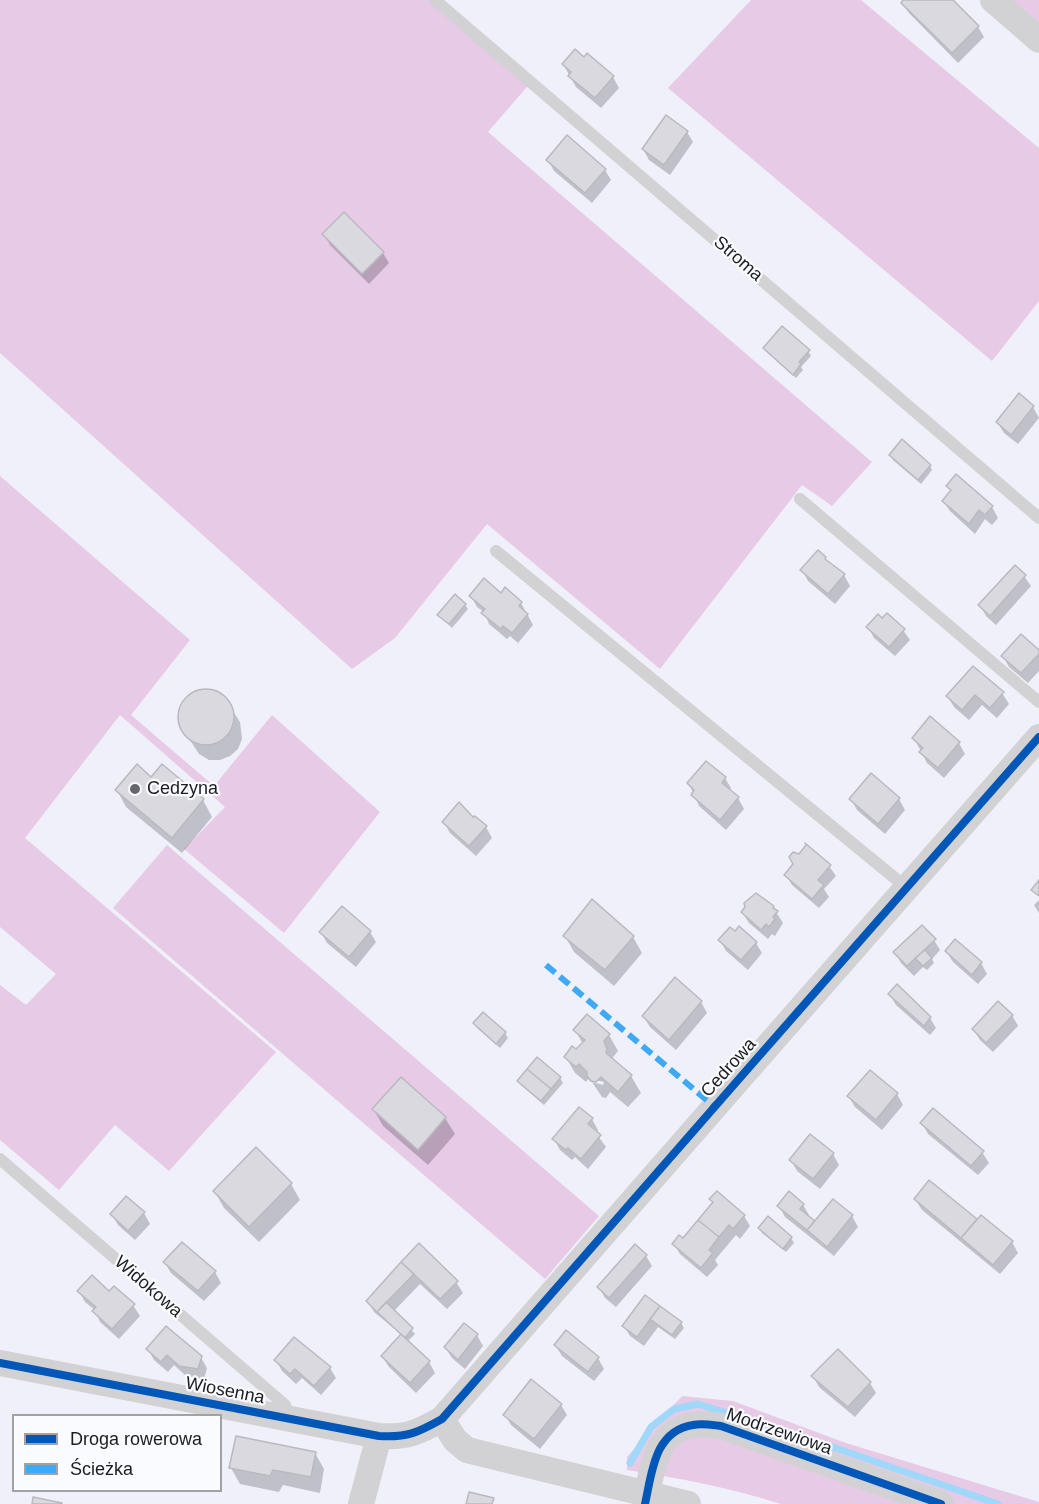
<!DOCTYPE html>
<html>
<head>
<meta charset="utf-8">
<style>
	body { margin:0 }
	#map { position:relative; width:1039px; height:1504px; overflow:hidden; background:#f0f0fa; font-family:Arial,sans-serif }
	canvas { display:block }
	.legend { position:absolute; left:12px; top:1414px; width:210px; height:78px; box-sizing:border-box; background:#fafbfe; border:2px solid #a1a2a6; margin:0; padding:8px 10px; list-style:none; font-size:18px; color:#1c1c22 }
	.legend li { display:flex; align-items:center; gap:12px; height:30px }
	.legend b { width:30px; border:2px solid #a1a2a6 }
</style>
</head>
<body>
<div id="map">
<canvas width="1039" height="1504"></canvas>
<ul class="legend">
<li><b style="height:8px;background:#0057b8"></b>Droga rowerowa</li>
<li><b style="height:8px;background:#3fa9f5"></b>Ścieżka</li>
</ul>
</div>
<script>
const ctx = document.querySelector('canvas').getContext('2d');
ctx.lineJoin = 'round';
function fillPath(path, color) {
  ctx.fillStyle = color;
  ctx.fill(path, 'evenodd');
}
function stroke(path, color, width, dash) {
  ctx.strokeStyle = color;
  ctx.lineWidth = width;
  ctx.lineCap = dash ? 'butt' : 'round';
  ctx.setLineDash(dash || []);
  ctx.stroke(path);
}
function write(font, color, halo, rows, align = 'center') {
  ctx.font = font + ' Arial,sans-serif';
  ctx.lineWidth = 4.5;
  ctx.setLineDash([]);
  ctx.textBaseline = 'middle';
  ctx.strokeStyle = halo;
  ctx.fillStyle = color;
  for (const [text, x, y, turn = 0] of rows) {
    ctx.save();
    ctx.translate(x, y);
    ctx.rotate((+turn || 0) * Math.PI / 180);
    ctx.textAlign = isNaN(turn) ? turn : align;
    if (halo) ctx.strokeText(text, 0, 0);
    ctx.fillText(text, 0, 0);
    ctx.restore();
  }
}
const green = new Path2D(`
	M0 0H435L532 81 488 132 872 462 832 506 802 485 660 669 487 524 395 638 352 669 0 353Z
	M751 0H861L1039 148V301L992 361 668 88Z
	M1002 0H1039V27Z
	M0 476 190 640 131 715 214 786 272 715 380 812 284 933 184 849 225 807 120 715 25 838 276 1052 169 1171 115 1125 59 1190 0 1140V985L26 1005 56 974 0 927Z
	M167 845 599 1216 545 1279 113 908Z
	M682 1396 733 1401 846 1443 1039 1502V1504H781C731 1488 679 1478 627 1470V1457Z`);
const shadow = new Path2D(`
	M905 0H950L978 27 984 37 958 63 909 13 902 3Z
	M563 64 613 77 619 88 601 108 576 87Z
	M687 132 693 142 670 175 649 160 643 149Z
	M548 160 605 170 611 180 592 203 554 171Z
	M324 234 383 253 389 263 369 284 330 245Z
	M765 349 808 351 811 356 801 367 803 370 796 378 768 353Z
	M1033 407 1039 418 1018 444 1004 433 997 422Z
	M891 455 930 466 932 470 921 484 893 460Z
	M956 476 992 507 998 518 992 525 985 519 975 534 950 511 943 501 951 492 948 486Z
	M825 558 828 563 844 575 850 586 835 604 808 581 802 570Z
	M1024 576 1031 586 996 625 986 616 980 605Z
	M501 595 521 603 533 625 518 643 510 636 507 639 489 624 484 612 477 607 471 596Z
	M465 605 468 609 452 628 439 615Z
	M868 627 903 630 910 640 895 656 874 638Z
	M1039 652V671L1028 683 1009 667 1003 656Z
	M973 668 1002 693 1009 704 997 718 982 705 969 720 954 707 948 697Z
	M203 691H214L223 696 240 722 242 739 238 749 230 756 220 760H209L199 754 182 728 181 711 185 701 193 694Z
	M931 718 959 743 965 754 944 778 927 763 914 738Z
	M162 766 203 800 212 817 182 853 126 807 117 790 151 779Z
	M871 775 899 799 905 810 885 834 857 810 851 799Z
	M725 778 731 788 729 791 738 798 744 809 726 830 699 806 689 784Z
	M473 819 486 827 492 838 476 856 450 833 444 822Z
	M829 866 836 876 824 889 829 897 819 908 792 885 786 875Z
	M1039 900V913L1034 905Z
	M773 907 783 923 775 936 772 934 768 939 749 923 742 912Z
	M321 932H370L376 942 356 967 327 943Z
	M565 936 633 937 642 953 614 986 574 952Z
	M720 940 756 943 762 953 748 970 726 951Z
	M934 940 940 950 932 959 934 963 927 970 923 967 914 976 901 963 895 952Z
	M955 941 981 963 987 974 978 984 953 962 946 951Z
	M897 986 926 1012 930 1018 936 1028 930 1035 896 1005 890 995Z
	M701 1002 707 1013 676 1050 650 1027 643 1016Z
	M1012 1015 1018 1026 993 1052 980 1040 974 1030Z
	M474 1024 505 1033 508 1038 500 1048 477 1028Z
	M575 1030 609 1035 618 1051 613 1057 615 1063 631 1076 641 1093 628 1107 610 1092 606 1098 602 1097 592 1082 603 1085 604 1082 591 1079V1082L588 1079 586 1082 575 1073 566 1057 576 1052 583 1044Z
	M560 1078 563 1083 544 1105 522 1086 519 1081Z
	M401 1079 445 1118 455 1134 428 1165 383 1126 374 1110Z
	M897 1094 903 1105 882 1130 855 1107 849 1097Z
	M592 1119 598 1130 596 1133 606 1147 588 1169 575 1157 572 1160 560 1150 554 1139Z
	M922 1123 982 1152 989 1163 978 1175 928 1134Z
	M811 1136 833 1154 839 1165 820 1189 797 1171 791 1160Z
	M930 1182 977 1221 1012 1242 1018 1253 1000 1274 922 1210 915 1199Z
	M291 1184 300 1200 259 1242 224 1208 215 1192Z
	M711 1199 744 1216 750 1226 740 1239 736 1235 715 1260 718 1265 707 1277 680 1254 674 1244 683 1240 714 1204Z
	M803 1205 809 1215 808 1217 816 1223 852 1216 858 1227 834 1256 785 1217 779 1206Z
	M144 1213 150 1224 135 1240 118 1225 112 1214Z
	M760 1228 791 1238 794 1243 786 1252 762 1233Z
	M419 1246 456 1282 463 1293 447 1309 420 1284 394 1311 415 1334 407 1342 429 1362 435 1373 416 1393 389 1367 382 1356 402 1335 374 1312 368 1301Z
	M646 1256 652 1266 616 1307 605 1298 599 1287Z
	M165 1263 215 1272 221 1283 204 1301 171 1273Z
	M79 1291 110 1293 133 1305 140 1316 119 1339 100 1322 95 1310 85 1302Z
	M646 1297 681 1323 684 1328 675 1339 658 1327 644 1346 630 1336 624 1326Z
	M566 1332 598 1358 604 1369 594 1381 562 1356 555 1345Z
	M477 1335 483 1346 465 1369 452 1358 445 1347Z
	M148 1349 200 1356 207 1368 204 1379 186 1376 174 1365 168 1372 154 1360Z
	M276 1360 330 1368 336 1378 321 1395 302 1378 296 1384 282 1371Z
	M813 1376 870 1383 876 1393 855 1417 819 1387Z
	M561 1405 567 1415 540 1449 511 1425 505 1415Z
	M315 1453 324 1469 320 1493 283 1485 279 1492 240 1484 231 1468Z`);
const stream = new Path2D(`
	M630 1463 651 1427 674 1409 698 1404 818 1442 998 1504`);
const building = new Path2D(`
	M903 0H953L979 26 952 53 901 3Z
	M575 49 584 57 587 53 614 76 595 98 568 76 571 72 562 64Z
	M666 115 688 131 664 165 642 149Z
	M567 135 606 169 585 193 546 160Z
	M344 212 384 252 362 274 322 234Z
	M782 326 810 350 799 362 801 364 793 375 763 348Z
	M1019 393 1034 406 1011 435 996 422Z
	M902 439 931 465 918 480 889 455Z
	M956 474 993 506 985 515 979 510 969 524 942 501 951 490 946 486Z
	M818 550 826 557 825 559 845 574 828 594 800 570Z
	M1015 565 1026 575 990 616 978 605Z
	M484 578 501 593 505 587 522 602 519 606 528 614 512 633 503 626 501 629 481 613 485 609 469 596Z
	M455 594 466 604 449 624 437 615Z
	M887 613 905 629 889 647 866 627 878 614 882 618Z
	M1021 634 1039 650V654L1021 673 1001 656Z
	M973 666 1004 692 990 708 975 695 962 710 946 696Z
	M178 717a28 28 0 1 1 56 0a28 28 0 1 1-56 0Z
	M930 716 960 742 938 768 919 752 923 748 912 738Z
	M706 761 726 777 722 783 739 797 720 820 691 795 694 790 687 783Z
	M137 764 151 777 162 764 204 799 172 838 115 790Z
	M871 773 900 798 878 824 849 799Z
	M459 802 473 817 475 816 487 826 469 846 442 822Z
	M805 843 831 865 818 880 824 885 812 899 784 875 793 864 789 857 793 852 799 854 806 845Z
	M1039 880V896L1031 890Z
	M756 893 774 906 773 908 778 911 773 917 775 919 769 927 766 924 761 930 741 912 745 907 744 903Z
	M592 899 634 936 605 970 563 936Z
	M342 906 371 931 349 957 319 932Z
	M922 925 936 939 907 966 893 952Z
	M739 926 757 942 741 960 718 940 730 927 735 931Z
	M955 939 982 962 972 975 945 951Z
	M925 950 932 958 923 966 915 958Z
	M675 977 702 1001 669 1040 642 1016Z
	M897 984 931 1017 924 1026 888 994Z
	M998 1001 1013 1015 986 1043 972 1029Z
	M483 1012 506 1032 496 1044 473 1023Z
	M587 1014 610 1034 604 1041 607 1049 606 1053 632 1075 618 1092 601 1077 596 1082 591 1081 587 1076V1072L579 1064 576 1067 564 1057 572 1046 576 1049 585 1040 573 1030Z
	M537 1057 561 1077 551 1089 527 1069Z
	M527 1069 551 1089 541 1101 517 1081Z
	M870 1070 898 1093 876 1120 847 1096Z
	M401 1077 446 1117 418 1150 372 1109Z
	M579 1107 593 1118 588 1124 601 1135 581 1159 568 1148 566 1150 552 1139Z
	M933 1108 984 1151 971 1166 920 1123Z
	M810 1134 834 1153 813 1179 789 1160Z
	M256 1147 292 1183 249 1227 213 1191Z
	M929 1180 977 1219 961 1238 914 1199Z
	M717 1191 745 1215 733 1229 729 1225 719 1237 698 1220 713 1202 709 1199Z
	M789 1191 804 1204 800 1209 815 1221 807 1230 777 1206Z
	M126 1196 145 1212 128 1231 110 1214Z
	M833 1199 853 1215 827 1247 807 1230Z
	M981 1215 1013 1241 993 1265 961 1238Z
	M768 1216 792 1237 783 1249 758 1228Z
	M698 1220 719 1237 709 1250 713 1253 701 1268 672 1244 679 1235 683 1238Z
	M182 1242 216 1271 198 1291 163 1262Z
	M419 1243 458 1281 440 1299 401 1262Z
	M635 1244 647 1255 609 1298 597 1287Z
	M401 1262 414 1274 377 1312 366 1301Z
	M92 1275 109 1291 114 1286 135 1304 112 1329 92 1311 96 1307 77 1291Z
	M645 1295 660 1306 637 1337 622 1326Z
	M386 1302 413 1328 405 1338 377 1312Z
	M660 1306 682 1322 672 1335 650 1319Z
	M464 1323 478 1334 458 1360 444 1347Z
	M166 1326 202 1356 198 1369 179 1366 167 1355 161 1362 146 1349Z
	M566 1330 599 1357 588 1372 554 1345Z
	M401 1334 430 1361 410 1383 381 1356Z
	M294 1337 331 1367 314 1386 295 1369 290 1374 274 1360Z
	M838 1349 871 1382 848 1407 811 1376Z
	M531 1379 562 1404 534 1439 503 1415Z
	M236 1436 316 1452 311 1477 273 1470 270 1476 229 1468Z
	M469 1492 494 1498 492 1504H466Z
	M33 1497 62 1503V1504H32Z`);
const service = new Path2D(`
	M435 0 1039 518
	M800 499 1039 702
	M496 551 907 888
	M0 1159 285 1405 290 1419`);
const minor = new Path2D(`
	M993 0 1039 40
	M0 1363 379 1436C407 1438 419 1432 442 1419 640 1190 840 965 1039 737
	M442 1419 455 1440 467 1450 688 1504
	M361 1504 379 1436
	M645 1504C652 1473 654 1431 693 1425 702 1423 712 1425 721 1426L941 1504`);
const quiet = new Path2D(`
	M546 965 715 1107`);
const cycleway = new Path2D(`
	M0 1363 379 1436C407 1438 419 1432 442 1419 640 1190 840 965 1039 737
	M645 1504C652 1473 654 1431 693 1425 702 1423 712 1425 721 1426L941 1504`);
const markers = [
	[135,789,6,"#66666e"]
];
const streetNames = [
	["Stroma",738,259,41],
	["Cedrowa",729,1068,-48],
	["Widokowa",148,1287,41],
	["Wiosenna",225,1391,11],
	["Modrzewiowa",779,1432,19]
];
const poiNames = [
	["Cedzyna",147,789]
];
fillPath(green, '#e7cae6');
fillPath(shadow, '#0003');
stroke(stream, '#a0d8f9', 7);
fillPath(building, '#dad9e0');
stroke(building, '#bab8c0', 1.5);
stroke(service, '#d2d2d4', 12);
stroke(minor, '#d2d2d4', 26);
stroke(quiet, '#3fa9f5', 6, [12, 6]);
stroke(cycleway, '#0057b8', 8);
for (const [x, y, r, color] of markers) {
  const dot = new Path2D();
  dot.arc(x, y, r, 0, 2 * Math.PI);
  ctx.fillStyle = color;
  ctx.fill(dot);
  stroke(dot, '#fafbfe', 2);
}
write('18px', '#1c1c22', '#fafbfe', streetNames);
write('18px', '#1c1c22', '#fafbfe', poiNames, 'left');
</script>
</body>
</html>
